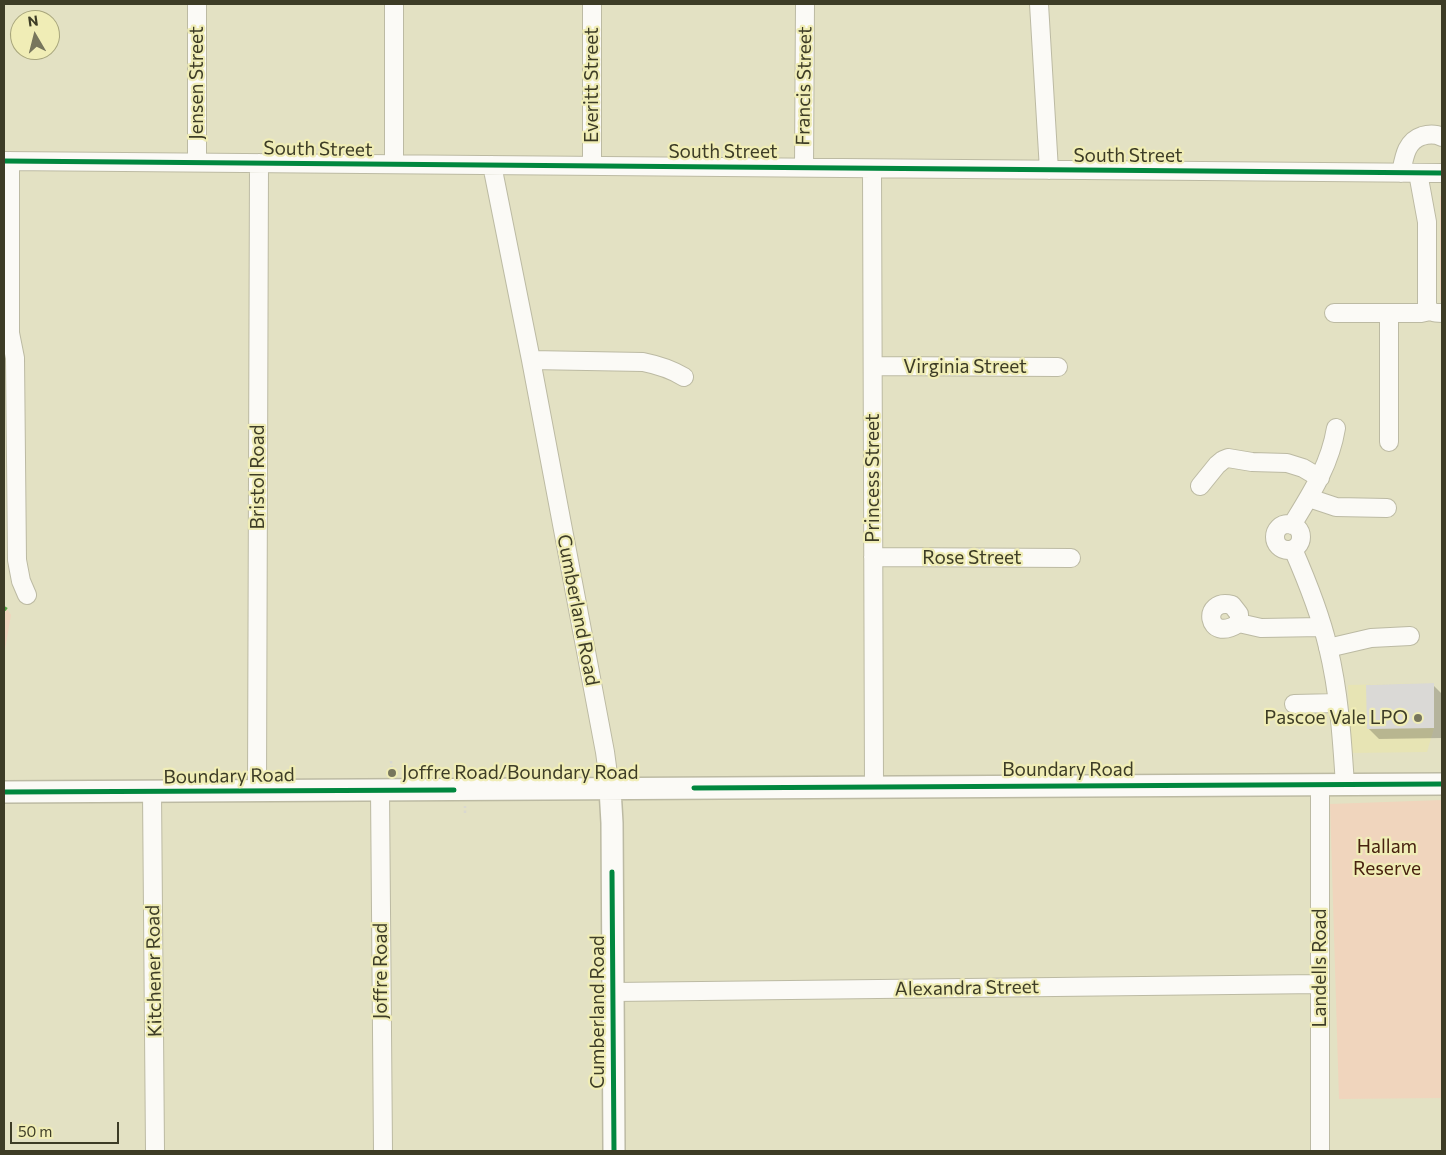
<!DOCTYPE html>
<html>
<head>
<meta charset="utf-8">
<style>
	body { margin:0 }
	#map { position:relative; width:1446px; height:1155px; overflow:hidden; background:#e3e1c3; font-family:Commissioner,sans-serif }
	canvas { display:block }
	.frame { position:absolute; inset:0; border:5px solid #3d3c26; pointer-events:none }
	.north { position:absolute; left:10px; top:10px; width:50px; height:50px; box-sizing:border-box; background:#f0edb6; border:1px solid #a8a67c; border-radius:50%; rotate:352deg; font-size:14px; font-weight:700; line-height:20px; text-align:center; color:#3d3c26 }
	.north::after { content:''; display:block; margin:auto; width:18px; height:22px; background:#77765d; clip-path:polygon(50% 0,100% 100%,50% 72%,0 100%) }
	.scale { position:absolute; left:10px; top:1122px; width:109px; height:22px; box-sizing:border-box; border:2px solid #3d3c26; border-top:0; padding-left:6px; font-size:15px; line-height:18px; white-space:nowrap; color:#3d3c26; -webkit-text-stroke:4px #f0edb6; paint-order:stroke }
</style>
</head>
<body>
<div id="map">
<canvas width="1446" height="1155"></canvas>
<div class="frame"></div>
<div class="north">N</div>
<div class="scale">50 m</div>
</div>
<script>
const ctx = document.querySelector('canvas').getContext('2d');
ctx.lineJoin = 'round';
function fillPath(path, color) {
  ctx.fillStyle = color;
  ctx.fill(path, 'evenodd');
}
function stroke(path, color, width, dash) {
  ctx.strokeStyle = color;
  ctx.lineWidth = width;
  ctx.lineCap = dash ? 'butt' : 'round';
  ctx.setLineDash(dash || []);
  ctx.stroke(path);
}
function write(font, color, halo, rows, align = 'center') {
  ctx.font = font + ' Commissioner,sans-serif';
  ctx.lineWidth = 4.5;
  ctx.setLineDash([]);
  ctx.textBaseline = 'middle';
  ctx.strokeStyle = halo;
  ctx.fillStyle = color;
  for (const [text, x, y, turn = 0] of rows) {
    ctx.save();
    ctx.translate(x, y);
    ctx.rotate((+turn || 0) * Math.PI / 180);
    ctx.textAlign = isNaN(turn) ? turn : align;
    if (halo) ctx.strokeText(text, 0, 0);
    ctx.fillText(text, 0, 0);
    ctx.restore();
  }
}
const built = new Path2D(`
	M1434 683V728L1427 752 1350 753 1348 685Z`);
const green = new Path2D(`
	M1440 196H1442V303L1440 300Z
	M4 607H6L11 615 4 655Z
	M1442 800V1098L1339 1099 1330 804Z`);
const shadow = new Path2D(`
	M1433 685 1442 694V738L1379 739 1368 728Z`);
const building = new Path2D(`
	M1434 683V728L1367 729 1366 685Z`);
const path = new Path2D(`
	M391 761 392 772
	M465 813V806`);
const minor = new Path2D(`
	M197 4V162
	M394 4V164
	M592 4V166
	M1039 4 1049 170
	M4 161 1442 173
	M10 161V333L15 358 17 560 21 581 27 595
	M492 165 531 360 605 752 610 789
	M804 167 805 4
	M872 169 874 786
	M1401 173C1404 158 1406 141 1422 136 1429 134 1436 134 1442 137
	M1418 173 1427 222V305C1430 313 1435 313 1442 313
	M1334 313H1421L1430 311
	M531 360 643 362C658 365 671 369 684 377
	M873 366 1058 367
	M1389 442V314
	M1200 486 1217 465 1223 460 1228 458 1252 462 1287 463 1303 468 1320 478
	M1309 498 1336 507 1387 508
	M1275 537a13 13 0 1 1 26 0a13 13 0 1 1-26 0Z
	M1292 525C1311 494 1330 465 1336 428
	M1293 549C1307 581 1320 613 1328 647 1339 692 1342 738 1345 785
	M873 557 1071 558
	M1239 623V614L1232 605C1201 597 1206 645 1239 623L1261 628 1322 627
	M1328 648 1371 638 1410 636
	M1294 704 1338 703
	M257 790 259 163
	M380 790 383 1151
	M152 792 155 1151
	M613 992 1320 984
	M1320 1151V784`);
const major = new Path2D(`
	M610 789 612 823 614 1151
	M4 792 1442 784`);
const quiet = new Path2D(`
	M4 610 6 607`);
const cycleway = new Path2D(`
	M4 161 1442 173
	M694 788 1442 784
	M4 792 454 790
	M612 872 614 1151`);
const markers = [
	[1418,718,5,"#77765d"],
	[392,773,5,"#77765d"]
];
const streetNames = [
	["Jensen Street",197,83,-90],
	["Everitt Street",592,85,-90],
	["Francis Street",804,86,-89],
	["South Street",318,149,1],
	["South Street",723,152],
	["South Street",1128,156],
	["Virginia Street",965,367],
	["Bristol Road",258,477,-90],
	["Princess Street",873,478,-90],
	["Rose Street",972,558],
	["Cumberland Road",578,610,79],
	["Boundary Road",1068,770],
	["Boundary Road",229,776,-1],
	["Landells Road",1320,968,-90],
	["Kitchener Road",154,971,-91],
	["Joffre Road",381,971,-90],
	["Alexandra Street",967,988,-1],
	["Cumberland Road",598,1012,-90]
];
const poiNames = [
	["Pascoe Vale LPO",1408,718],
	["Joffre Road/Boundary Road",402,773,"left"]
];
const parkNames = [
	["Hallam",1387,847],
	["Reserve",1387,869]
];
fillPath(built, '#e7e4b4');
fillPath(green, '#f0d5bd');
fillPath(shadow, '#0003');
fillPath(building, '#dad9d6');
stroke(minor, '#bcbaa3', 20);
stroke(major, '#bcbaa3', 24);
stroke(path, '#d9d8cf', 2.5, [2.5, 2.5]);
stroke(minor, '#fbfaf6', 18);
stroke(major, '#fbfaf6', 21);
stroke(quiet, '#54a642', 4, [8, 4]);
stroke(cycleway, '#00873e', 5);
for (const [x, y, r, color] of markers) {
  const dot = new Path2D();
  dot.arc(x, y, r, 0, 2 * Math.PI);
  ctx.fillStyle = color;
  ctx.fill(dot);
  stroke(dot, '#f0edb6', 2);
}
write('19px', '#3d3c26', '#f0edb6', streetNames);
write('19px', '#3d3c26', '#f0edb6', poiNames, 'right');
write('19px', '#48210f', '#f0edb6', parkNames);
</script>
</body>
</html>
